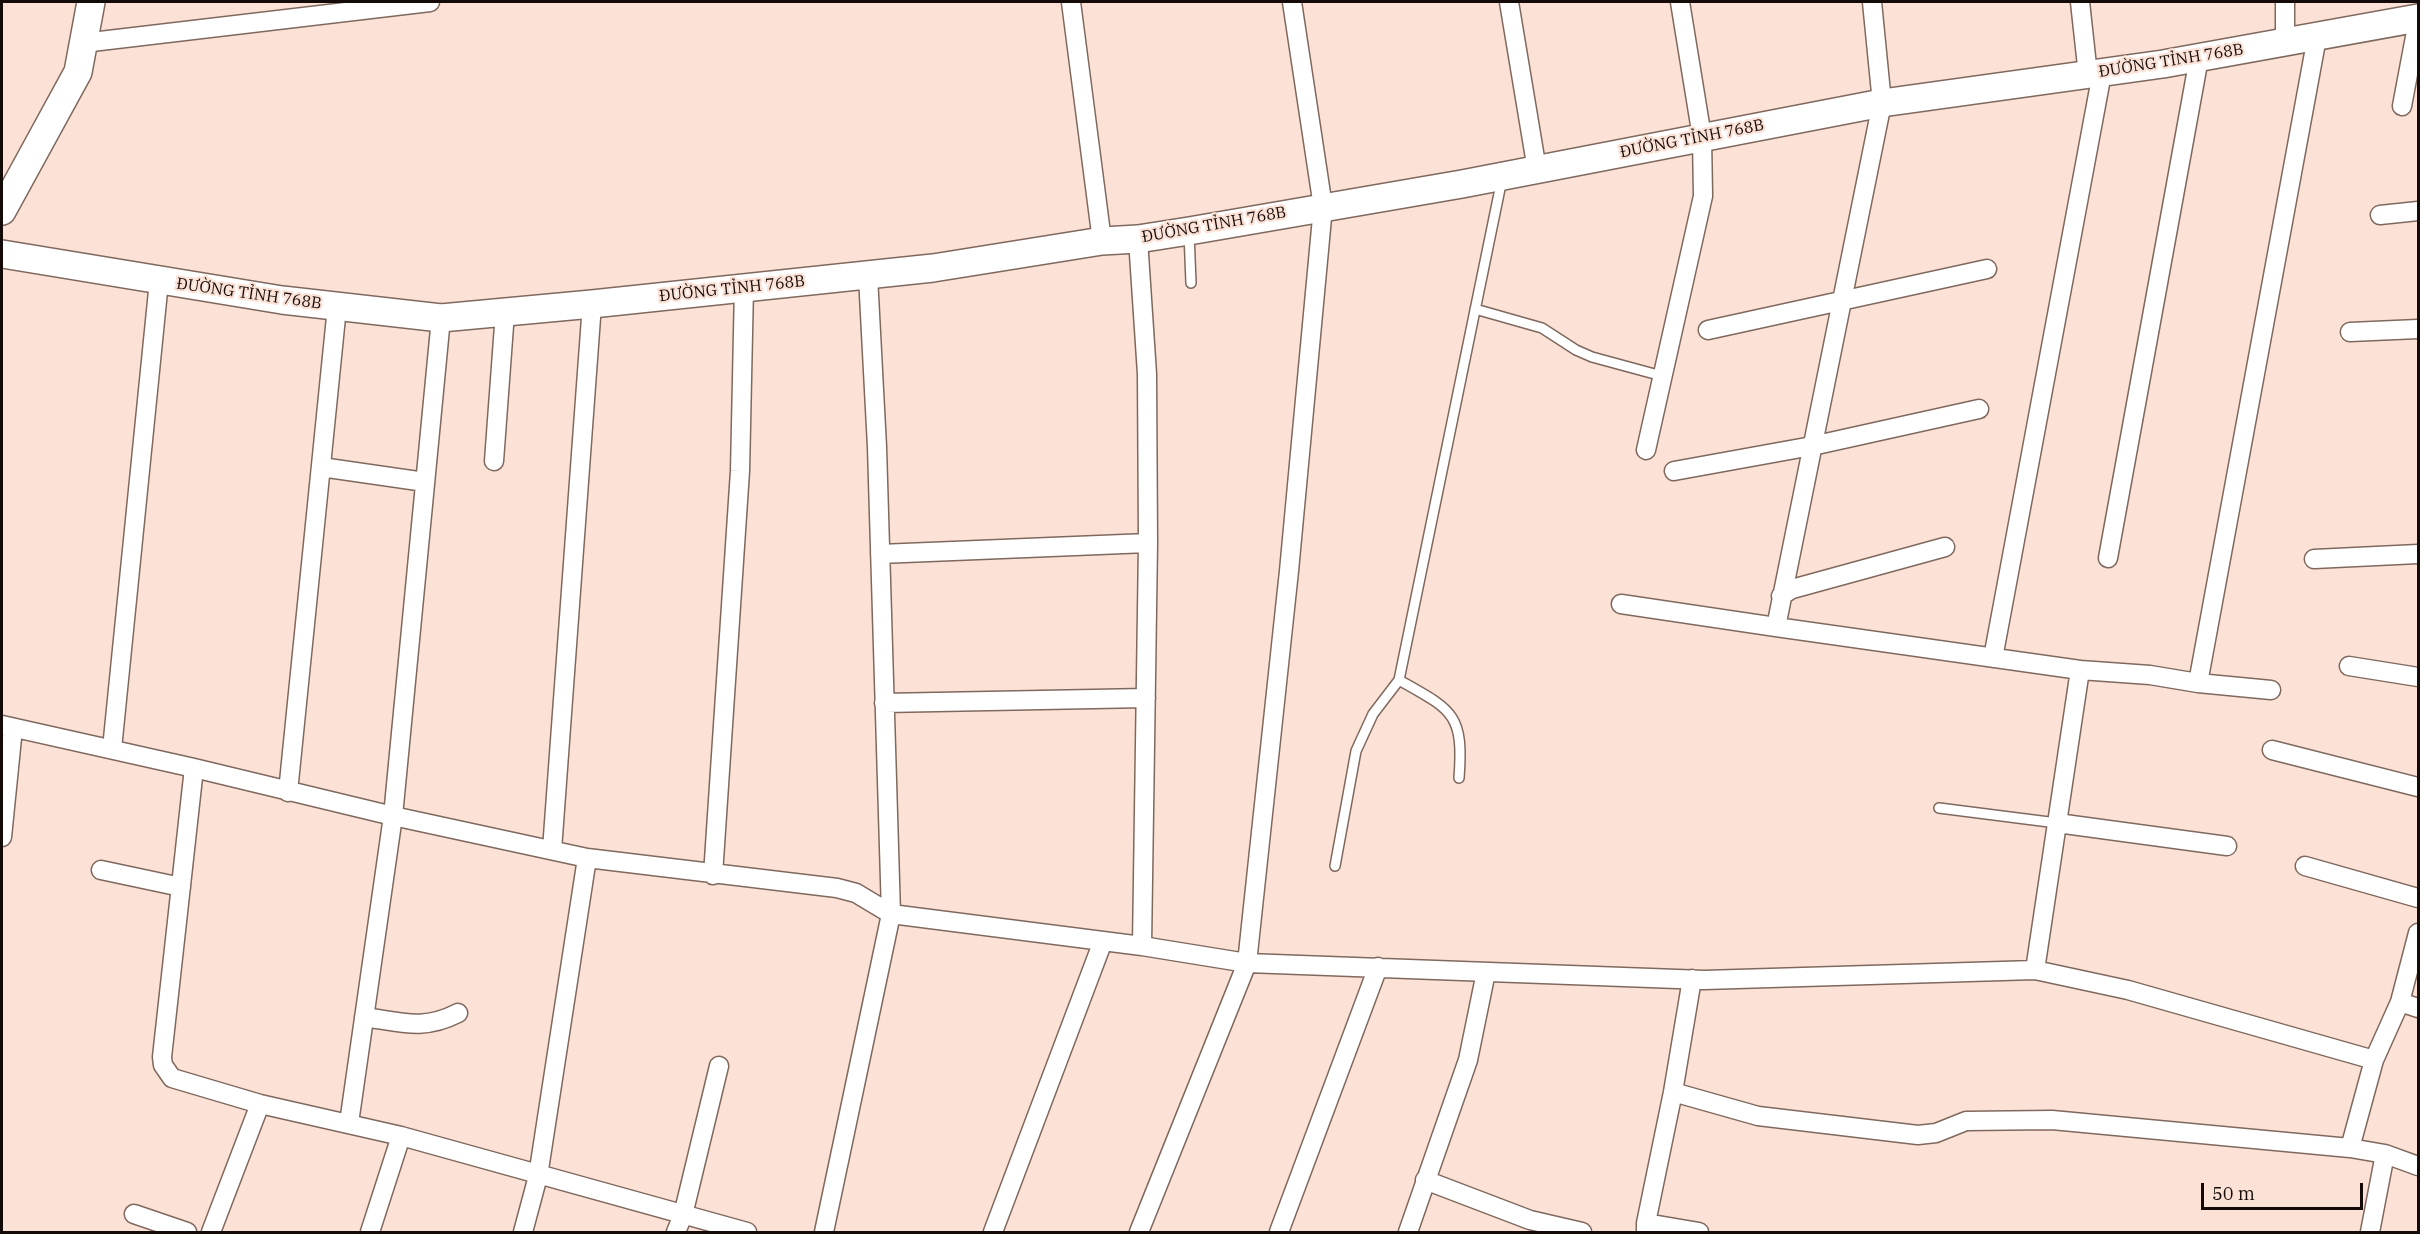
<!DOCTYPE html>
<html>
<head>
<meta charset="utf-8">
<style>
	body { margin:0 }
	#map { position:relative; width:2420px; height:1234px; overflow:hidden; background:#fce2d6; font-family:"IBM Plex Serif",serif }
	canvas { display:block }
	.frame { position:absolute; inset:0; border:3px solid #140b08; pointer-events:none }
	.scale { position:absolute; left:2201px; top:1183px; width:162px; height:27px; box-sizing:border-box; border:3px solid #140b08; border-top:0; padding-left:8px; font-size:18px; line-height:21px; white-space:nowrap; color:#140b08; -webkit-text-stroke:4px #fce2d6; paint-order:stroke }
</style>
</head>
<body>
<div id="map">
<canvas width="2420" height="1234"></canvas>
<div class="frame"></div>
<div class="scale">50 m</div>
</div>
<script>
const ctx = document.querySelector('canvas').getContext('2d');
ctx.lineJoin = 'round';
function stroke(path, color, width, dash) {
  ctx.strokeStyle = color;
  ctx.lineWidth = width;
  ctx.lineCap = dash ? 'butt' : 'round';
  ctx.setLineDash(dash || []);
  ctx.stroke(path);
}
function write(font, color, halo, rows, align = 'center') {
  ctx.font = font + ' "IBM Plex Serif",serif';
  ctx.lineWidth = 4.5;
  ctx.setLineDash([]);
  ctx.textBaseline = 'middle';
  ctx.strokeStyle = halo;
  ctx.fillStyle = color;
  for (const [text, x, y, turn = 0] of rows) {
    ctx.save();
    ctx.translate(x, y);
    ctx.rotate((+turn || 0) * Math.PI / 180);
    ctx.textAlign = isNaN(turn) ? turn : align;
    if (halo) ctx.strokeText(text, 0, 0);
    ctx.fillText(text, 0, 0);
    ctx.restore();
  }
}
const lane = new Path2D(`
	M1189 233 1191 283
	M1475 309 1542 328 1576 350 1592 357 1662 376
	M1399 680C1452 710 1464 713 1459 778
	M1939 808 2057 823
	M1335 866 1356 751 1373 714 1399 680 1502 179`);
const street = new Path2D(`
	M1071 2 1102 241
	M1509 2 1537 170
	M1872 2 1882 103 1776 627 2080 670 2150 675 2198 683 2317 37
	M2080 2 2088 75
	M2285 2V42
	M83 43 430 2
	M2402 106 2418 21
	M2380 215 2418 211
	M1138 239 1147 374 1148 543 1142 946
	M1708 330 1987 269
	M2350 332 2418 329
	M1646 450 1703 196 1702 137 1680 2
	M494 461 505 312
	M321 467 425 482
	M1674 471 1812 446 1979 409
	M880 554 1148 543
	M2108 558 2199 58
	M2314 559 2418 554
	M1781 596 1792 589 1945 547
	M1621 604 1776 627
	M1993 658 2102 73
	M2349 666 2418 677
	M2198 683 2271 690
	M884 703 1146 698
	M2 725 194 768 393 816 587 858 837 888 856 893 891 914 1142 946 1247 963 1704 980 2035 970 2128 990 2374 1060
	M112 749 159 281
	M2272 750 2418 787
	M194 768 162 1057 163 1065 172 1078 260 1104 401 1136 747 1232
	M288 792 337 307
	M2057 823 2227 846
	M2 837 13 728
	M552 850 592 304
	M2305 866 2418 898
	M101 870 181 887
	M713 875 740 471 744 287
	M2035 970 2080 670
	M2400 1002 2418 1008
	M364 1017C401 1022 423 1031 458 1013
	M1673 1092 1758 1116 1918 1135 1936 1133 1966 1121 2052 1120 2350 1148 2385 1154 2418 1166
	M349 1123 393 816 441 318
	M2350 1148 2374 1060 2400 1002 2418 933
	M1425 1180 1530 1220 1582 1232
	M134 1214 187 1232
	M1646 1223 1699 1232
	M211 1232 260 1104
	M370 1232 401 1136
	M523 1232 538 1176 587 858
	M676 1232 683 1215 719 1066
	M824 1232 891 914 877 447 868 276
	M993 1232 1103 941
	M1139 1232 1247 963 1289 571 1323 207 1292 2
	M1279 1232 1378 967
	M1408 1232 1468 1060 1486 972
	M1646 1232V1223L1673 1092 1692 979
	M2370 1232 2385 1154`);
const secondary = new Path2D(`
	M2 211 78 72 91 2
	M2 254 282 300 441 318 592 304 933 268 1102 241 1138 239 1189 231 1462 184 1882 103 2163 64 2418 18`);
const streetNames = [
	["ĐƯỜNG TỈNH 768B",2171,61,-9],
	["ĐƯỜNG TỈNH 768B",1692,139,-11],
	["ĐƯỜNG TỈNH 768B",1214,225,-10],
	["ĐƯỜNG TỈNH 768B",732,289,-6],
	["ĐƯỜNG TỈNH 768B",249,294,8]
];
stroke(lane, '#7f685e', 12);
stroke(street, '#7f685e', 21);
stroke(secondary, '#7f685e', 30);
stroke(lane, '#fff', 9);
stroke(street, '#fff', 18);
stroke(secondary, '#fff', 27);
write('16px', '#140b08', '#fce2d6', streetNames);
</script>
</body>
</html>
